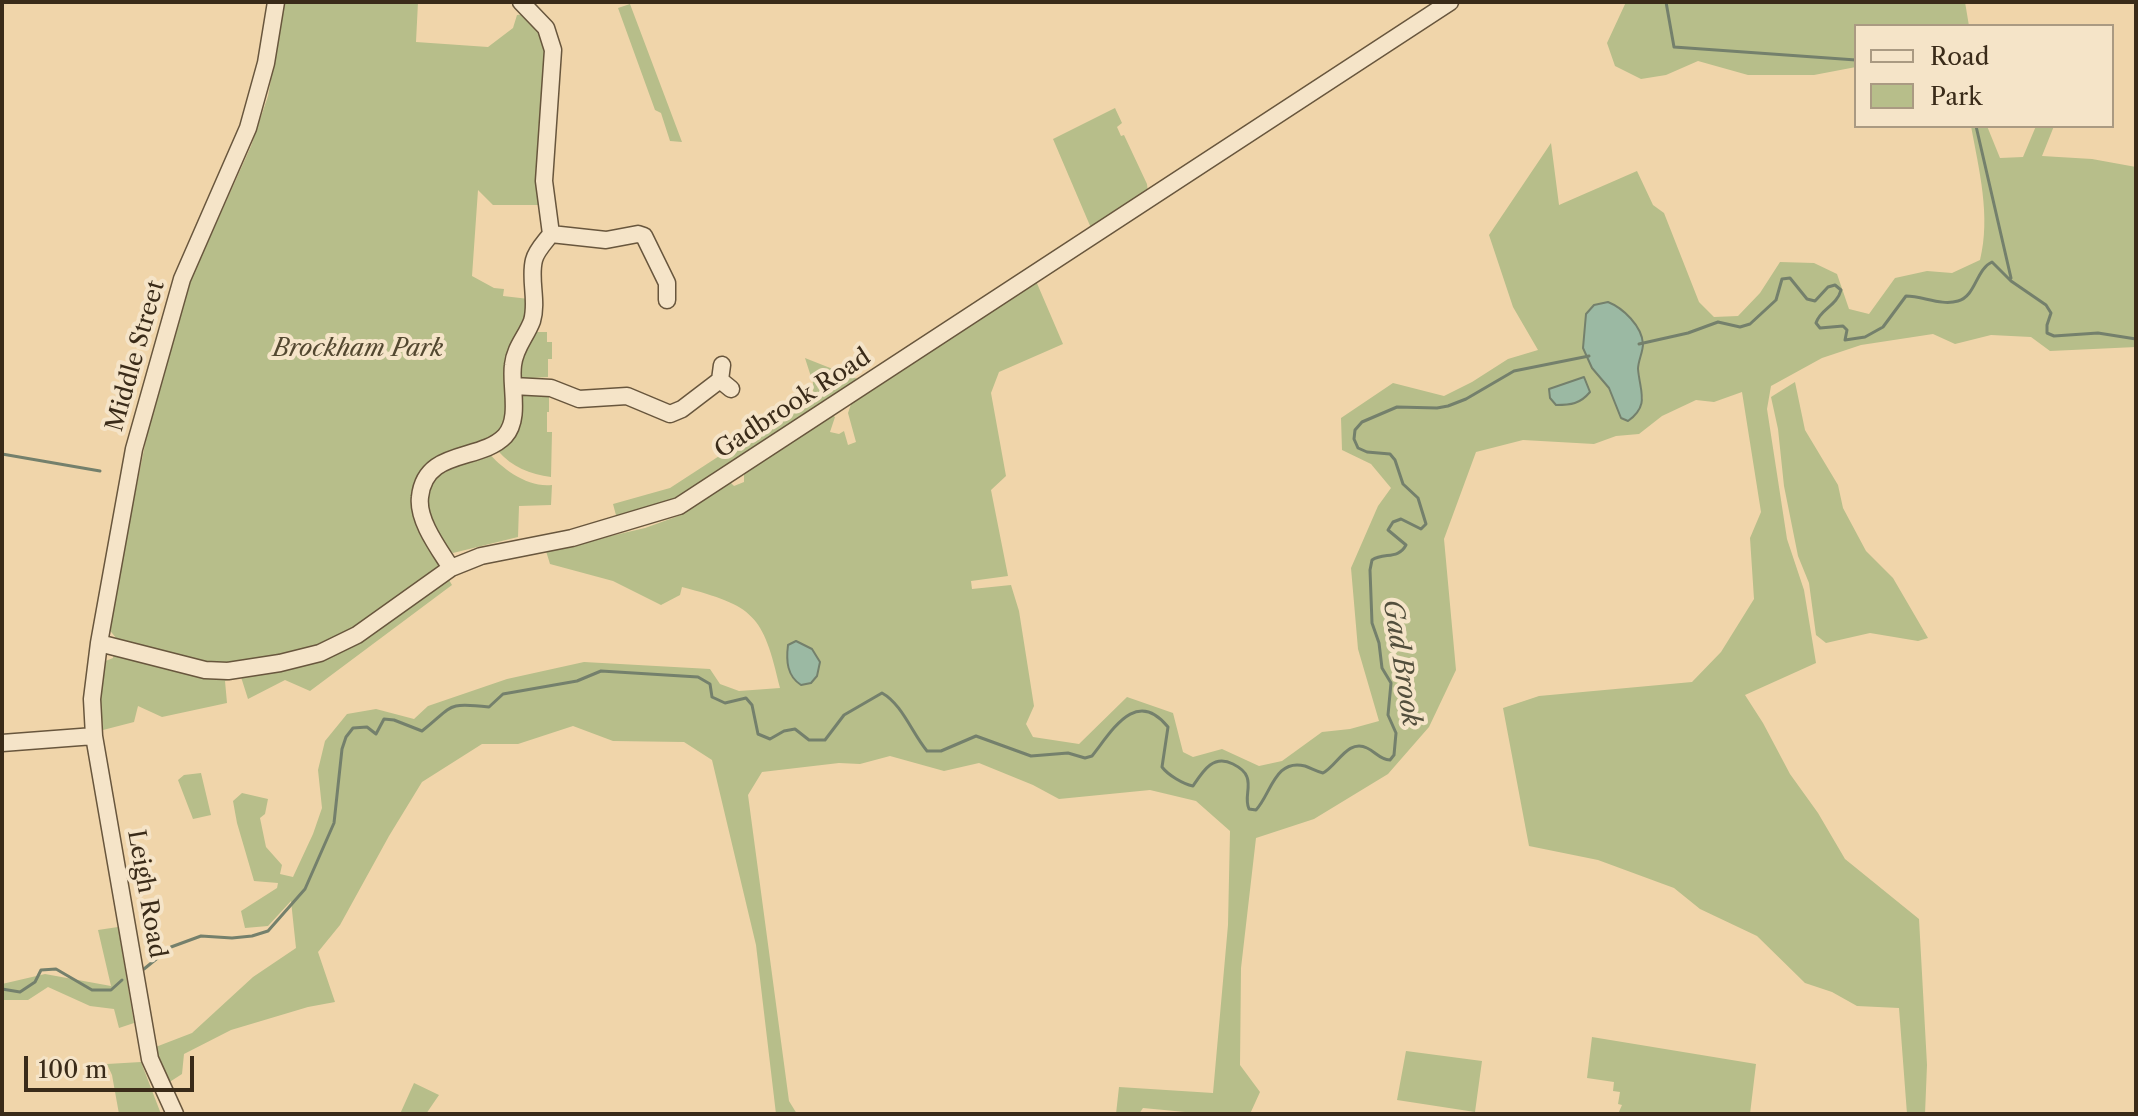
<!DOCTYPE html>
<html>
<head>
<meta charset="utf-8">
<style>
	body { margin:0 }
	#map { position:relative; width:2138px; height:1116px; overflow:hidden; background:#f0d5aa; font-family:"Libre Caslon Text",serif }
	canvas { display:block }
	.frame { position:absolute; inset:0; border:4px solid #3a2b19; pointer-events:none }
	.legend { position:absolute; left:1854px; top:24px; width:260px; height:104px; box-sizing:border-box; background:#f5e4c8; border:2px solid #aa9a82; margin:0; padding:10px 14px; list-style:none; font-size:24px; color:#3a2b19 }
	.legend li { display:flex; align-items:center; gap:16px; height:40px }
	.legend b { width:40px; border:2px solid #aa9a82 }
	.scale { position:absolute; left:24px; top:1056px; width:170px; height:36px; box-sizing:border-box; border:4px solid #3a2b19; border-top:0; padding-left:10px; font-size:24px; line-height:28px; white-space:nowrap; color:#3a2b19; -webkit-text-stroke:6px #f5e4c8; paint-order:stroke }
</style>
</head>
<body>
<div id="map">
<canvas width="2138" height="1116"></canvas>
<div class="frame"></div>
<ul class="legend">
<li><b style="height:10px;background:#f5e4c8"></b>Road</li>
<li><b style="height:22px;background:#b7be8a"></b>Park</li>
</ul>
<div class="scale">100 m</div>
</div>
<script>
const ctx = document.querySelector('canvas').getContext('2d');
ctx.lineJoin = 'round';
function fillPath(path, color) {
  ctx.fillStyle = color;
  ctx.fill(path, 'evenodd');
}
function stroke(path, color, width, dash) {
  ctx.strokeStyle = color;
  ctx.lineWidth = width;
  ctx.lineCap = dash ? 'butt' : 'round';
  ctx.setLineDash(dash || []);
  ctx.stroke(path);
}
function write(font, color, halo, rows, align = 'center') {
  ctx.font = font + ' "Libre Caslon Text",serif';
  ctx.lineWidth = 8;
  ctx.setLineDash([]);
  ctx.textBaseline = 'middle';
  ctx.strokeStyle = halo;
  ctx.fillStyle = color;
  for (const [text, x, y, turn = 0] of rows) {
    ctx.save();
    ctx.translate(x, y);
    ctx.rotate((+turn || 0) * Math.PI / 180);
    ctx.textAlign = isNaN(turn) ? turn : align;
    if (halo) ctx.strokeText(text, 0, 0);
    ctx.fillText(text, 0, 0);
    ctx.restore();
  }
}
const green = new Path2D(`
	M285 2H418L416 42 488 47 513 28 517 15 526 14 543 31 552 57 541 205H493L478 190 472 276 494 288 504 289 503 296 529 299 507 420 500 433 417 480 425 539 452 585 310 691 285 680 248 699 241 677 225 681 227 703 162 717 138 706 134 722 103 730 99 696 103 662 113 658 116 638 108 628 152 410 189 284 251 146 268 96Z
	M1626 2H1965L1969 26H1856V67L1814 75H1748L1698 61 1666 75 1641 79 1615 66 1607 43Z
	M630 4 682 142 670 141 661 113 655 110 618 8Z
	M1115 108 1122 123 1117 127 1121 136 1124 135 1147 184 1148 193 1091 228 1053 139Z
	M1971 126H1987L2000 158 2023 157 2036 126H2054L2042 156 2092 159 2136 167V347L2050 351 2031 337 1991 335 1955 344 1933 334 1861 345 1822 358 1771 386 1767 409 1787 539 1804 590 1816 663 1745 695 1763 723 1790 774 1818 813 1845 859 1919 919 1927 1065 1925 1114H1907L1899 1008 1857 1006 1832 992 1805 983 1757 936 1700 909 1674 888 1598 860 1529 846 1503 708 1539 696 1692 682 1721 652 1754 599 1750 538 1761 512 1742 392 1714 402 1696 400 1662 416 1639 434 1616 436 1594 444 1523 440 1476 452 1444 539 1456 670 1429 727 1388 774 1314 819 1256 838 1241 968 1240 1065 1260 1092 1250 1114H1206L1143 1108 1139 1114H1116L1119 1087 1213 1093 1228 925 1230 831 1196 801 1150 790 1059 799 1033 785 979 763 944 771 890 756 860 764 839 763 762 772 748 795 789 1101 797 1114H776L756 945 712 760 684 742 613 741 573 726 518 744H482L422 782 389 836 340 925 318 952 335 1002 308 1007 231 1030 184 1054 182 1074 168 1083 153 1048 192 1033 253 977 296 948 291 901 268 926 245 928 241 911 277 888 278 883 254 881 237 823 233 801 242 793 268 799 265 814 260 818 266 847 282 865 280 874 293 877 313 834 322 808 318 770 325 741 347 714 376 709 414 719 428 706 507 679 584 662 710 669 720 684 739 691 780 688C763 614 754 606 682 587L680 595 661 605 613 581 550 564 546 551 645 528 681 515 730 482 734 486 744 482V474L832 415 835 417 830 432 839 434 844 431 848 445 856 442 848 413 851 404 978 316 1036 281 1063 344 999 372 991 393 1006 476 991 490 1008 576 971 581 972 589 1011 585 1019 611 1034 706 1026 724 1033 737 1079 744 1127 697 1173 713 1183 752 1193 757 1222 749 1259 766 1282 761 1322 732 1350 729 1379 721 1358 649 1351 568 1378 506 1391 488 1371 464 1342 450 1341 418 1393 383 1444 396 1472 382 1508 359 1538 350 1513 307 1489 235 1551 143 1559 205 1637 171 1653 205 1664 213 1699 302 1714 317 1738 316 1760 293 1780 262 1814 263 1837 274 1849 309 1869 314 1895 278 1927 271 1952 273 1980 260C1991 216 1979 170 1971 126ZM1594 306 1640 352 1638 367 1643 399 1621 417 1609 388 1592 368 1583 348 1586 314Z
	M532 332H547V342H552V359H548V377L532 378V383L519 377 518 356Z
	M805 358 863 381 678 500 617 519 613 504 670 488 813 395V383Z
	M1795 382 1805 430 1838 485 1843 508 1866 551 1893 578 1928 638 1918 641 1870 633 1826 643 1816 635 1809 583 1798 556 1784 486 1778 429 1771 397Z
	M531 390 532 396 549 395V412H547V432H552L551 477C530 474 512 467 498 451L520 395Z
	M487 451C502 469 528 488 552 485L551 505 519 506 518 537 453 553C433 537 416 497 436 475 448 462 471 457 487 451Z
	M201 773 211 815 193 819 178 780 184 775Z
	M118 927 134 1023 119 1028 114 1009 90 1006 48 987 28 1000H2V984L45 974 111 986 98 930Z
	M1592 1037 1756 1064 1750 1114H1618L1622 1105 1618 1104 1620 1092 1613 1091 1614 1082 1587 1078Z
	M1406 1051 1482 1061 1475 1112 1397 1100Z
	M141 1062 161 1114H119L112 1075 107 1064Z
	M414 1083 439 1095 426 1114H400Z`);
const water = new Path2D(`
	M1608 302C1623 308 1642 326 1643 344 1643 352 1638 361 1638 369 1640 392 1650 405 1628 421L1621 418 1609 388 1592 368 1583 348 1586 314 1594 305Z
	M1584 377 1590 392C1580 404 1571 405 1556 405L1550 398 1549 389Z
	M796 641 812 649 820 662 817 676 811 683 801 685C787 676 786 661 788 645Z`);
const stream = new Path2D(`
	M1666 2 1674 47 1856 60
	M1976 126 2011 278
	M1639 344 1688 333 1718 322 1740 327 1750 324 1776 300 1782 279 1790 278 1807 299 1815 301 1828 287 1835 285 1841 290C1837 306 1820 309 1816 323L1820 328 1843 326 1847 330 1845 340 1865 337 1883 327 1906 296C1923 296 1941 306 1958 301 1976 296 1976 269 1992 262L2011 281 2046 305 2051 313 2047 325V333L2054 336 2098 333 2136 339
	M2 454 100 471
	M144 969 171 947 201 936 232 938 252 936 268 931 305 889 334 823 342 749 346 737 353 728 367 727 376 734 384 719 394 720 422 731C454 706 445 702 489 707L503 694 577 681 601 671 698 677 710 684 712 697 725 703 746 698 752 705 758 734 770 739 784 731 795 729 809 740H825L844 715 882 693C902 704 912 733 927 751H941L976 736 1031 756 1068 753 1085 758 1092 756C1112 731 1136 687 1168 727L1162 767C1168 775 1183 784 1193 786 1203 771 1213 754 1233 764 1239 767 1245 771 1247 777 1251 788 1244 798 1249 809L1256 810C1271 794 1275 758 1305 766 1311 768 1316 771 1323 773 1337 766 1348 738 1367 748 1376 752 1379 759 1390 760L1394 755 1396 733 1388 715 1391 683 1382 668 1379 643 1372 623 1370 570 1372 560C1384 552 1398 560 1406 545L1388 530 1393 522 1401 519 1421 529 1426 524 1418 498 1403 484 1395 460 1390 454 1367 452 1358 448 1354 439 1355 430 1362 422 1397 407 1437 408 1448 406 1466 399 1514 371 1589 356
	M2 989 20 992 35 982 41 970 56 969 92 990H111L122 980`);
const minor = new Path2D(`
	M551 234 606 240 638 234 644 236 667 283V300
	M722 365 720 380 731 389
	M513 386 551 388 579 399 627 396 670 414 682 409 720 380
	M451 568C439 549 417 520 420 497 425 448 480 462 505 436 521 418 510 386 513 365 515 347 526 337 532 321 538 301 529 279 534 260 536 251 545 242 551 234L544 181 553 50 546 28 521 2
	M99 643 205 670 228 671 280 663 320 653 357 635 451 568 481 556 572 538 679 506 1450 2
	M2 743 94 736
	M175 1114 150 1059 94 736 92 699 99 643 134 449 182 279 248 128 266 63 276 2`);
const parkNames = [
	["Brockham Park",358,349]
];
const streetNames = [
	["Middle Street",136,356,-74],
	["Gadbrook Road",793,404,-33],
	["Leigh Road",146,894,80]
];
const waterNames = [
	["Gad Brook",1401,663,81]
];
fillPath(green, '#b7be8a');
fillPath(water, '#9bb9a3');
stroke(water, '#74806c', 2);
stroke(stream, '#74806c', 3);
stroke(minor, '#68563d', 19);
stroke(minor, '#f5e4c8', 16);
write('italic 24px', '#534830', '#f5e4c8', parkNames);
write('24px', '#3a2b19', '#f5e4c8', streetNames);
write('italic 26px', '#524e3c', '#f5e4c8', waterNames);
</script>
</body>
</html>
